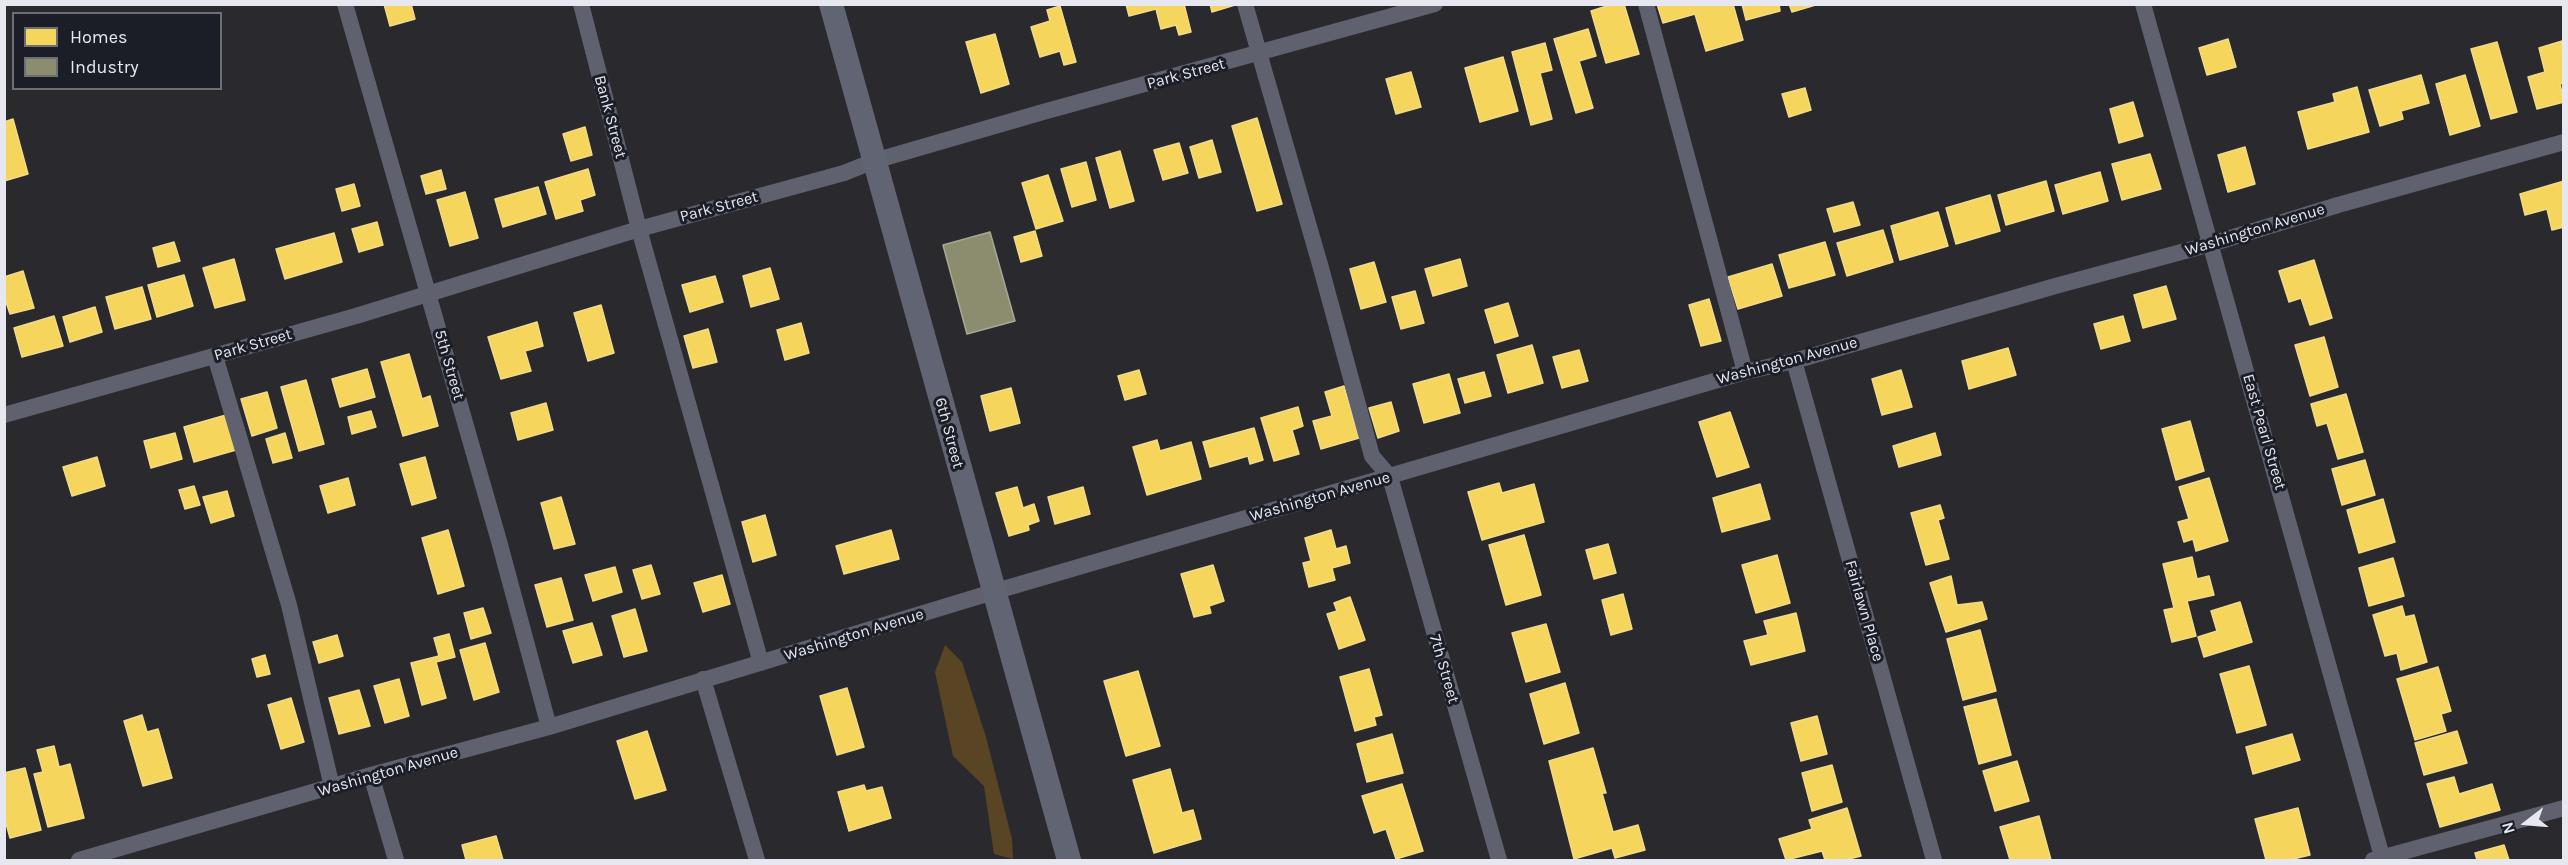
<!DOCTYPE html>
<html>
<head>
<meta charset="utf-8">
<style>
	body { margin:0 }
	#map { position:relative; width:2568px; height:865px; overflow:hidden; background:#29292e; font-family:Karla,sans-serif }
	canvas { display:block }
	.frame { position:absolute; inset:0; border:6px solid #e7e8ef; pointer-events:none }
	.legend { position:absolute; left:12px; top:12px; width:210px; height:78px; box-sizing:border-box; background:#1c1e27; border:2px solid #6d6f77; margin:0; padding:8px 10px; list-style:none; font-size:18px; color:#e7e8ef }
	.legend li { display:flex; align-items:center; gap:12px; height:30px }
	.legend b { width:30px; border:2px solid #6d6f77 }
	.north { position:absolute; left:2496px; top:793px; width:60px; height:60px; -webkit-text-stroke:4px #1c1e27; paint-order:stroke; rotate:254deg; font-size:16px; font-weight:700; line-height:24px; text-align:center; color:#e7e8ef }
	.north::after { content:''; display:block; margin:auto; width:21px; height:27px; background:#e7e8ef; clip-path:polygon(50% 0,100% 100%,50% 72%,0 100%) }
</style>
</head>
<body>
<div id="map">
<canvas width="2568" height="865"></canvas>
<div class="frame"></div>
<ul class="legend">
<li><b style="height:16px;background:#f6d55c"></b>Homes</li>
<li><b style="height:16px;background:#8c8c6e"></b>Industry</li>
</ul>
<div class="north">N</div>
</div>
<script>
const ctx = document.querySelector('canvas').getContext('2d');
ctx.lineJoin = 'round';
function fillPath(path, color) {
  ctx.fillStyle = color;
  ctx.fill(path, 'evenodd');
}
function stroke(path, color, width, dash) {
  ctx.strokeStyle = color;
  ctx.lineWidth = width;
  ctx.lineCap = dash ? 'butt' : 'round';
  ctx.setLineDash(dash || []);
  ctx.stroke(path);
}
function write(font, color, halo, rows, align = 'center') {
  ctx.font = font + ' Karla,sans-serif';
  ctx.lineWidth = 6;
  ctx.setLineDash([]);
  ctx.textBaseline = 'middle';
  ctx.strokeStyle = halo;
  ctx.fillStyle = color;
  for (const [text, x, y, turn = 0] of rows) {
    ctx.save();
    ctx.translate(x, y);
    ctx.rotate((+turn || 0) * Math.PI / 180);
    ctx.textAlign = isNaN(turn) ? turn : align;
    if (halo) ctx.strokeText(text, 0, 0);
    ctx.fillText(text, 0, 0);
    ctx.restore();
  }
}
const green = new Path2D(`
	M945 645 962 662 986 737 1012 839 1013 859 994 854 984 786 953 756 935 672Z`);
const homes = new Path2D(`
	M384 4H411L415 19 390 26Z
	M1126 4H1184L1191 32 1179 35 1176 25 1161 29 1156 9 1129 16Z
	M1210 4H1235V5L1212 12Z
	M1613 4H1624L1639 54 1606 63 1591 11Z
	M1657 4H1733L1743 40 1706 51 1695 14 1663 23Z
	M1742 4H1779L1780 11 1746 20Z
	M1789 4H1819L1792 12Z
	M1060 6 1076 62 1064 65 1060 51 1040 57 1031 27 1050 21 1047 10Z
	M1588 29 1596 56 1579 61 1593 108 1576 113 1554 39Z
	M995 34 1009 84 981 93 966 42Z
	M2228 39 2236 67 2207 75 2199 48Z
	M2562 41 2564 83 2560 84 2564 102 2537 109 2528 77 2545 72 2539 48Z
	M2497 42 2517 112 2491 119 2471 49Z
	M1545 43 1552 70 1540 73 1552 119 1531 125 1512 52Z
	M1503 57 1518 111 1480 122 1465 68Z
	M1411 72 1421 107 1396 114 1386 79Z
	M2421 75 2429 103 2401 111 2403 119 2380 126 2369 90Z
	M2465 75 2480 126 2450 135 2436 84Z
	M2357 87 2369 132 2308 149 2298 112 2335 102 2333 94Z
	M1805 88 1811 110 1789 117 1782 94Z
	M2133 102 2143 136 2119 143 2110 109Z
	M1257 118 1282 204 1257 211 1232 126Z
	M13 119 28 174 4 181V122Z
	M585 127 592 155 571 161 563 134Z
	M1212 140 1221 172 1199 178 1190 147Z
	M1179 143 1188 173 1163 180 1154 150Z
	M2245 147 2255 184 2228 192 2218 155Z
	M1120 151 1134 201 1110 208 1096 158Z
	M2150 154 2161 189 2122 200 2112 164Z
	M1086 162 1096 200 1072 207 1061 169Z
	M588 169 595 195 580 200 583 211 556 219 545 182Z
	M441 170 446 189 426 194 421 176Z
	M2100 172 2108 201 2063 214 2055 185Z
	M1048 175 1063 221 1036 229 1022 183Z
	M2046 181 2054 211 2006 225 1998 195Z
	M2564 181V227L2552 230 2547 209 2525 215 2520 194Z
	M354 184 360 206 342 211 336 189Z
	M538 187 546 214 503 227 495 199Z
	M465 192 478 238 450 246 437 200Z
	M1990 195 2000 231 1956 244 1946 208Z
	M1853 202 1860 225 1834 232 1827 209Z
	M1938 212 1948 246 1900 260 1891 226Z
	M377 222 383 245 359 252 352 229Z
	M1883 230 1893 262 1847 276 1837 243Z
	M1035 231 1042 256 1021 262 1014 237Z
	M334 233 342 262 285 279 276 249Z
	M174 242 180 261 158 267 153 248Z
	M1825 242 1835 275 1789 288 1779 255Z
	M234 259 245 300 215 308 203 268Z
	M1460 259 1467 286 1433 296 1425 269Z
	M2314 260 2332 318 2310 325 2301 298 2289 302 2279 271Z
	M1374 262 1386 302 1361 309 1350 269Z
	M1772 264 1782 296 1738 309 1728 277Z
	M770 268 779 299 751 307 743 276Z
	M23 271 34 308 10 314 4 296V277Z
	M184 275 193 306 157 317 148 285Z
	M715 276 723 302 690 312 682 285Z
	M2166 286 2176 319 2143 328 2134 295Z
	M142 287 151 319 115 329 106 297Z
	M1415 291 1424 323 1401 329 1392 297Z
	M1709 299 1721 341 1701 346 1689 305Z
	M1508 303 1518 336 1495 343 1485 310Z
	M601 305 614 353 588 361 574 313Z
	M95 307 102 332 70 342 63 317Z
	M54 316 63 346 22 357 14 328Z
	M2123 316 2130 341 2101 349 2094 324Z
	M537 322 543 346 525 351 531 371 501 379 488 337Z
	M801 323 809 353 785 360 777 330Z
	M708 329 717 362 693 368 684 336Z
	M2324 337 2338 387 2310 396 2295 345Z
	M1532 345 1543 383 1508 393 1497 355Z
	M2008 348 2016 375 1969 389 1962 361Z
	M1579 350 1588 381 1562 388 1553 357Z
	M409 354 422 399 430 396 438 426 403 436 381 362Z
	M367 369 375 397 340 407 332 379Z
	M1139 370 1146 394 1125 400 1118 376Z
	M1901 370 1912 407 1882 415 1872 379Z
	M1484 372 1491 396 1465 403 1458 379Z
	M1449 374 1460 413 1424 423 1413 384Z
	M306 380 324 444 299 451 281 387Z
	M1344 386 1359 438 1321 449 1313 421 1332 416 1325 392Z
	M1011 388 1020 423 990 431 981 396Z
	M267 392 277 428 252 436 241 399Z
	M2346 394 2363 452 2338 459 2327 423 2317 426 2311 404Z
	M1391 402 1399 431 1378 438 1369 408Z
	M546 403 553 430 518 440 511 413Z
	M1298 407 1303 426 1292 430 1299 454 1274 461 1261 418Z
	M371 411 376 427 352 434 348 417Z
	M1730 412 1749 467 1717 477 1699 422Z
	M226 415 236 450 194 462 184 427Z
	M2190 421 2204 471 2176 480 2162 429Z
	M1254 428 1263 460 1250 464 1248 456 1210 467 1203 442Z
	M175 433 182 459 151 468 144 441Z
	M285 433 292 458 273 463 266 439Z
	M1935 433 1941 455 1899 467 1893 446Z
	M1157 440 1160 451 1191 442 1201 479 1147 495 1133 447Z
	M97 457 105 486 72 496 63 467Z
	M425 457 436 498 412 505 400 464Z
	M2365 460 2375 495 2342 505 2332 469Z
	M348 478 355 505 328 513 320 486Z
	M2209 478 2228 541 2196 551 2193 539 2184 542 2178 522 2189 519 2179 487Z
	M1499 483 1502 493 1534 484 1544 522 1482 540 1468 492Z
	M1760 484 1770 519 1722 532 1713 498Z
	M194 486 200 505 185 509 179 490Z
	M1017 487 1023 508 1034 504 1039 521 1028 525 1029 530 1009 536 996 493Z
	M1083 487 1090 514 1055 524 1048 497Z
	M227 491 234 516 211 523 203 497Z
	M561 497 575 544 554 549 541 503Z
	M2383 499 2395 542 2359 553 2347 510Z
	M1940 505 1944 518 1938 520 1949 559 1926 565 1911 513Z
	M765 515 776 555 753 562 742 522Z
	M448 530 464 586 438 594 422 538Z
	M891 530 899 559 844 574 836 546Z
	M1331 530 1336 549 1346 546 1350 563 1332 568 1335 580 1309 587 1303 563 1311 561 1305 538Z
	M1524 535 1541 595 1506 605 1489 545Z
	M1608 544 1616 573 1594 579 1586 550Z
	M1777 555 1790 603 1756 613 1742 565Z
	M2192 557 2197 579 2209 576 2214 595 2187 601 2196 636 2172 642 2164 610 2174 608 2163 564Z
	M2393 558 2404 596 2369 606 2359 568Z
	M651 565 660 594 642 599 633 570Z
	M1213 565 1224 601 1209 606 1211 613 1194 617 1181 574Z
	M615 567 622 592 593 601 585 575Z
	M722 575 730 604 703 612 694 583Z
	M1951 576 1957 605 1982 602 1987 619 1946 632 1930 583Z
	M561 578 573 620 547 627 535 585Z
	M1623 594 1632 629 1611 635 1602 600Z
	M1350 597 1365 640 1339 649 1327 614 1337 611 1334 603Z
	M2240 602 2252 642 2204 657 2198 637 2217 631 2211 611Z
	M2402 606 2405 617 2414 615 2427 662 2401 670 2397 653 2385 656 2373 615Z
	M483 608 491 633 471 639 464 613Z
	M635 609 647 651 624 657 612 616Z
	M1796 613 1805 651 1751 665 1744 641 1768 635 1764 621Z
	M592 623 602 655 573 663 563 631Z
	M1546 624 1560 672 1526 682 1512 633Z
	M1980 630 1996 691 1963 700 1947 639Z
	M449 634 455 657 436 662 446 698 422 705 411 663 439 656 434 638Z
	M337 635 343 656 319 663 313 642Z
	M485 643 499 692 474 700 460 650Z
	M265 655 270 674 257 677 252 659Z
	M2249 666 2266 725 2237 733 2220 674Z
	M2438 667 2451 711 2441 714 2446 731 2415 740 2397 679Z
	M1369 669 1382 715 1374 717 1376 725 1355 731 1340 677Z
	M1138 671 1160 746 1126 756 1104 681Z
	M399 679 409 716 385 723 374 686Z
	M1565 683 1579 733 1544 744 1530 694Z
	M847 688 864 747 837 755 820 696Z
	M359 690 370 726 339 734 329 698Z
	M291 698 304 742 281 749 268 705Z
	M1996 699 2011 755 1979 764 1964 707Z
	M142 715 147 732 158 729 172 778 143 786 124 721Z
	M1817 716 1827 754 1801 761 1791 723Z
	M647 731 666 790 635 799 617 741Z
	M2457 731 2467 763 2424 775 2415 743Z
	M1392 734 1403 773 1367 782 1357 744Z
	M2292 734 2300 760 2253 774 2246 747Z
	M54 746 59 767 70 764 84 818 48 827 34 774 43 772 37 750Z
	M1593 748 1606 793H1602L1613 832 1638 825 1645 850 1615 858 1612 848 1574 859 1549 761Z
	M2017 761 2029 801 1995 811 1983 771Z
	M1832 765 1842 802 1812 811 1802 773Z
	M25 768 41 830 10 838 4 816V773Z
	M1170 769 1182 813 1193 810 1201 839 1154 853 1133 780Z
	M2454 777 2459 794 2492 784 2500 810 2440 827 2427 784Z
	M1402 784 1423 851 1396 859 1386 829 1374 833 1362 796Z
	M864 785 866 791 882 787 891 818 849 831 838 792Z
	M1847 808 1861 856 1845 860H1825L1822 851 1786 860 1779 839 1812 829 1809 820Z
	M2298 808 2310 855 2289 860H2266L2255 819Z
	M2039 816 2051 860H2010L2000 827Z
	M496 836 503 860H466L462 845Z
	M2504 845 2509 860H2477L2475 853Z`);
const industry = new Path2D(`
	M990 232 1015 321 967 334 943 245Z`);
const street = new Path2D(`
	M345 4 499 541 549 727
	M581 4 639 229 761 663
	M1245 4 1321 268 1372 456 1390 477 1499 860
	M1646 4 1745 372
	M2143 4 2383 860
	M215 356 289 605 332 787
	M1794 361 1934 860
	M4 415 356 316 639 229 844 173 874 161 1043 112 1435 4
	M703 679 757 860
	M371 775 396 860
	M79 860 371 775 549 727 993 592 1745 372 1794 361 2059 285 2211 244 2338 205 2564 142
	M2373 860 2564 808`);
const secondary = new Path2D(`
	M831 4 1069 860`);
const streetNames = [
	["Park Street",1186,74,-15],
	["Bank Street",610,117,75],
	["Park Street",719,207,-15],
	["Washington Avenue",2255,230,-17],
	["Park Street",253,345,-16],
	["Washington Avenue",1787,361,-15],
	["5th Street",449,365,74],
	["East Pearl Street",2264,432,74],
	["6th Street",949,433,75],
	["Washington Avenue",1320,497,-16],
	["Fairlawn Place",1864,611,74],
	["Washington Avenue",854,635,-17],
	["7th Street",1444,669,74],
	["Washington Avenue",388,772,-16]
];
fillPath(green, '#594523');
fillPath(homes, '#f6d55c');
stroke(homes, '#f2db88', 1.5);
fillPath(industry, '#8c8c6e');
stroke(industry, '#a7a895', 1.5);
stroke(street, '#5f616f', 16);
stroke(secondary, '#616472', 24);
write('16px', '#e7e8ef', '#1c1e27', streetNames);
</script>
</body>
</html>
